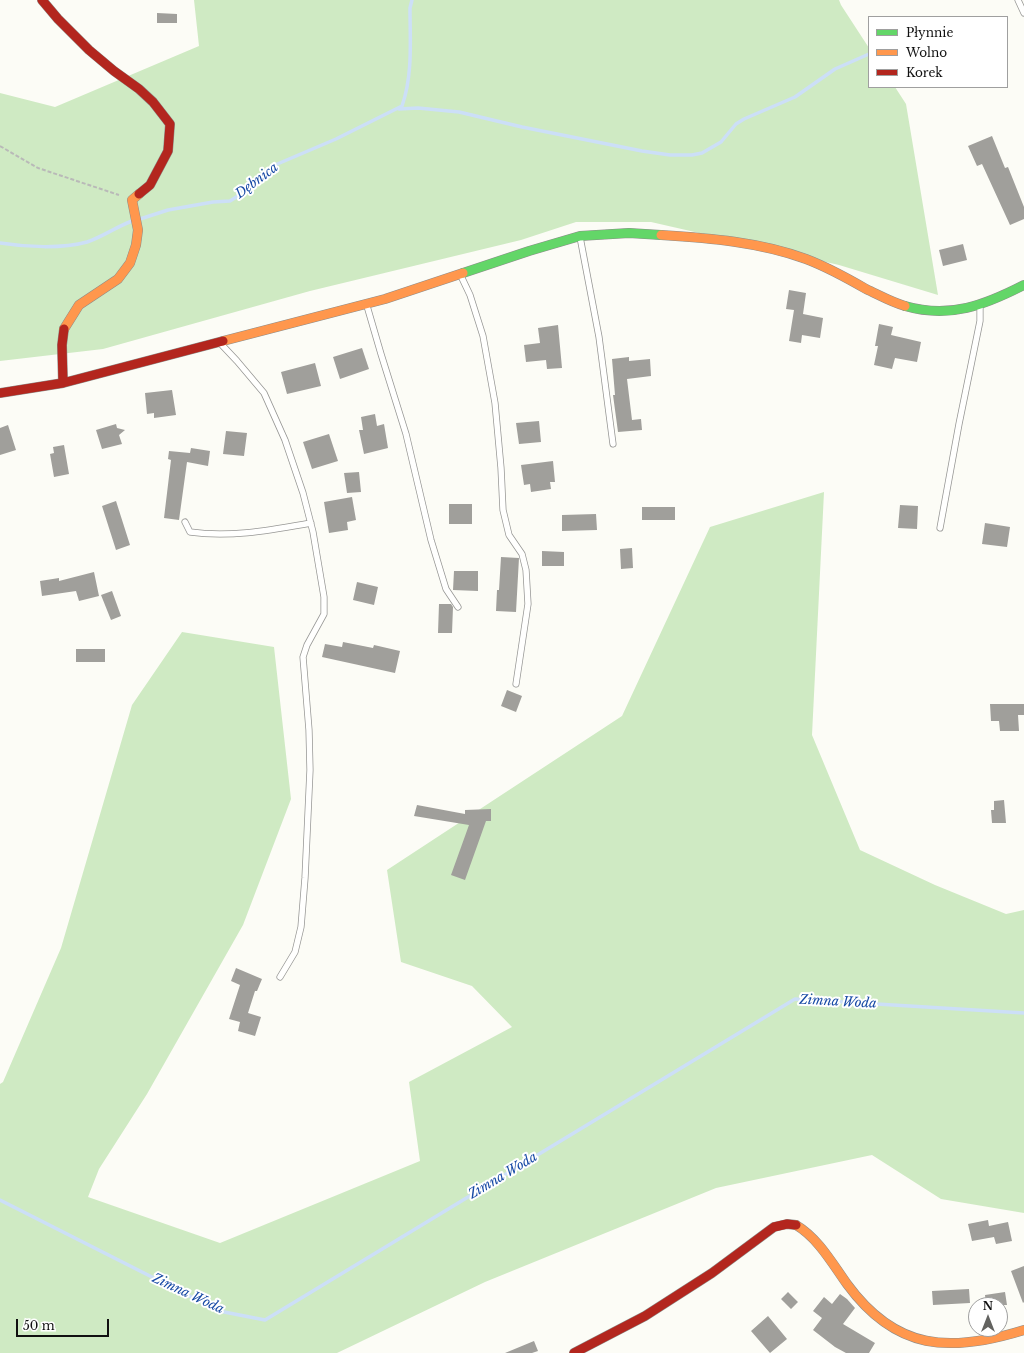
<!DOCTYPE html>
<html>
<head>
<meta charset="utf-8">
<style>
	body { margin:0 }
	#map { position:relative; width:1024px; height:1353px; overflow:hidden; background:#fcfcf6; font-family:"Libre Baskerville",serif }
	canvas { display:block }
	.legend { position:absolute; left:868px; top:16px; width:140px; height:72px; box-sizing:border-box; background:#fff; border:1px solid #9f9f9f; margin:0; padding:5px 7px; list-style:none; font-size:12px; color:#101010 }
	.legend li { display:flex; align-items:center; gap:8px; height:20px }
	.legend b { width:20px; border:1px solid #9f9f9f }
	.north { position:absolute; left:968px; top:1297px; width:40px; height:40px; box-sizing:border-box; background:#fff; border:1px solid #9f9f9f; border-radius:50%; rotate:0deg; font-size:11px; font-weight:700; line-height:16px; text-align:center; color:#101010 }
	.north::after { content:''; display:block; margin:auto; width:14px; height:18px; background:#636360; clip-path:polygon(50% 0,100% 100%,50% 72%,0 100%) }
	.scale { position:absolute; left:16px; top:1319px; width:93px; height:18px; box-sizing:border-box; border:2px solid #101010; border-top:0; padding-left:5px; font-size:12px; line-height:14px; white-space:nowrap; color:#101010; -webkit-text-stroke:3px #fff; paint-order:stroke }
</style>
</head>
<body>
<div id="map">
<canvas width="1024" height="1353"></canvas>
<ul class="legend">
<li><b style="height:5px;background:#63d668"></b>Płynnie</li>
<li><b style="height:5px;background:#ff974d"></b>Wolno</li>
<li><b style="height:5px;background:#b3261e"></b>Korek</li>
</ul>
<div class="north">N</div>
<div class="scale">50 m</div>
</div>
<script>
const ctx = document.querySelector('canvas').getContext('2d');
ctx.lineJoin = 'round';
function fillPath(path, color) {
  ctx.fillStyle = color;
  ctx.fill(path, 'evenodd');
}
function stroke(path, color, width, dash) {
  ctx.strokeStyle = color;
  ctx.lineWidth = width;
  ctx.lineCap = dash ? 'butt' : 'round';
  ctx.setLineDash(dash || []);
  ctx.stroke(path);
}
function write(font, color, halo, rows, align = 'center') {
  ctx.font = font + ' "Libre Baskerville",serif';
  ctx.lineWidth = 4;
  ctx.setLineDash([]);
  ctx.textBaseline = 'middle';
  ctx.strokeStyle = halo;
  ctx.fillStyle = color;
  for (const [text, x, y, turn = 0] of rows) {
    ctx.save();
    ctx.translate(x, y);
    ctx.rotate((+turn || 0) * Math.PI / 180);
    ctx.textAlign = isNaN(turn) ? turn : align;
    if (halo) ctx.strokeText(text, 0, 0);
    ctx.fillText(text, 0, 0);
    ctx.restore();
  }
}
const forest = new Path2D(`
	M194 0H839L841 5 869 48V87H895L906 104 938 295 839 265 651 222H576L521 240 310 291 103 349 0 361V93L55 107 199 46Z
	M824 492 812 735 860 850 935 885 1006 914 1024 910V1213L941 1199 872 1155 716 1188 485 1282 337 1353H0V1084L3 1082 61 948 132 705 182 632 274 647 291 799 243 925 147 1094 99 1169 88 1197 220 1243 420 1161 409 1082 512 1027 472 986 401 962 387 870 622 716 710 527Z`);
const stream = new Path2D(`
	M399 109 418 108 459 112 522 127 642 151 670 155H692L702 153 721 142 736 124 744 119 795 97 835 69 869 54
	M140 219 168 210 213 202 230 201 238 196 244 188 275 165 336 139 402 106C413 74 410 41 410 8L412 0
	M0 243C25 247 62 249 87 242 102 237 116 227 132 221
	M0 1200 219 1311 265 1320 795 999 1024 1013`);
const building = new Path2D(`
	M157 13 177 14V23H157Z
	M992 136 1005 168 1008 167 1024 207V219L1010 225 982 164 977 166 968 146Z
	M963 244 967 260 943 266 939 250Z
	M789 290 806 293 803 314 823 318 820 338 802 335 801 343 789 341 794 310 786 309Z
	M879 324 893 327 891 335 921 342 917 362 895 358 892 369 874 365 878 346H875Z
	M558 325 562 368 547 369 546 360 526 362 524 345 540 343 538 328Z
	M362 348 369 369 340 379 333 357Z
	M629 357V361L650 359 651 376 627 379 632 420 641 419 642 430 618 432 613 395H615L612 359Z
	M315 363 321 386 287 394 281 372Z
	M172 390 176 415 154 418V413L147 414 145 393Z
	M375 414 377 426 384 424 388 448 364 454 359 430H363L361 417Z
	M539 421 541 442 519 444 516 423Z
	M116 424 117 428 125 430 119 435 122 444 102 449 96 430Z
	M8 425 16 450 0 455V428Z
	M226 431 247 433 244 456 223 454Z
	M329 434 338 461 312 469 303 442Z
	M64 445 69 474 54 477 50 454 54 453 53 447Z
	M191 448 210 451 208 466 187 462 179 520 164 518 171 460 168 459 169 451 190 453Z
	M553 461 555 482H550L551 489 531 492 530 484 524 485 521 465Z
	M359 472 361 492 347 493 344 473Z
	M352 497 356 520 347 522 348 530 329 533 324 502Z
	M116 501 130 545 116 550 102 506Z
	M449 504H472V524H449Z
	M900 505 918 506 917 529 898 528Z
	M642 507H675V520H642Z
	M596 514 597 530 562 531V515Z
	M985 523 1010 527 1007 547 982 544Z
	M632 548 633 568 621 569 620 549Z
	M542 551 564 552V566H542Z
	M501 557 519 558 516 612 496 611 497 590H499Z
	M454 571H478V591L453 590Z
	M94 572 99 596 79 601 76 591 42 596 40 581 59 578V581Z
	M357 582 378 587 374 605 353 600Z
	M112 591 121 616 111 620 101 595Z
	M439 604H451L453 607 452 633H438Z
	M343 642 373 648 374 645 400 651 395 673 322 657 325 644 342 647Z
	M76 649H105V662H76Z
	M507 690 522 696 516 712 501 706Z
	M990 704H1024V715H1018L1019 731H1000L999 721H991Z
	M1004 800 1006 823H992L991 810H994V801Z
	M417 805 465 814V810L491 809V821H486L465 880 451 875 469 825 414 816Z
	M236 968 262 979 257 991H255L248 1013 261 1017 255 1036 238 1031 240 1022 229 1019 240 985 231 981Z
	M988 1220 989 1226 1008 1222 1012 1241 996 1244 994 1237 972 1241 968 1224Z
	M1024 1266V1302L1023 1303 1011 1271Z
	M969 1289 970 1303 933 1305 932 1291Z
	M788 1292 798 1302 791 1309 781 1299Z
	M1005 1292 1007 1305H986L985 1295Z
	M840 1294 847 1299 855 1308 843 1324 875 1343 869 1353H846L835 1347 813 1330 822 1318 813 1311 824 1297 832 1304Z
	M768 1316 787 1339 770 1353 751 1331Z
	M534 1341 538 1351 532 1353H505Z`);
const path = new Path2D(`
	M0 146 38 168 119 195`);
const lane = new Path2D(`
	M1018 0 1024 13
	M580 237 599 337 613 444
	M461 276 470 295 483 336 495 403 501 468 503 510 509 535 522 554 526 570 528 604 516 684
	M367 306 381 354 406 434 431 540 446 589 458 607
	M221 344 237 361 264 393 285 440 303 493 313 532 324 597V614L307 645 303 657 309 730 310 770 305 878 301 927 295 952 280 977
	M185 522 190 532C230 538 271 530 311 523
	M940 528 959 424 980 321V306`);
const fast = new Path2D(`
	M463 273 529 251 580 236 629 233 661 235
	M905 306C950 319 985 305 1024 285`);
const slow = new Path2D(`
	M661 235C709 238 760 242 806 259 827 267 847 278 866 289 879 295 891 302 905 306
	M64 329 79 305 118 279 130 263 136 245 138 230 132 200 139 194
	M223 341 385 299 463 273
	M796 1225C818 1238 832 1263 847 1284 896 1351 950 1353 1024 1330`);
const jam = new Path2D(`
	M42 0 58 19 89 50 114 71 139 89 153 102 170 124 168 151 150 185 139 194
	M63 383 62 345 64 329
	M0 393 63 383 223 341
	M574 1353 645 1316 712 1273 774 1227 787 1224 796 1225`);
const waterNames = [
	["Dębnica",257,181,-37],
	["Zimna Woda",838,1002,3],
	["Zimna Woda",503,1176,-31],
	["Zimna Woda",188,1294,25]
];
fillPath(forest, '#cfeac3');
stroke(stream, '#ccdff7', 3.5);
fillPath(building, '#a09f9b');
stroke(lane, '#969694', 7);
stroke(fast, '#8d8d8a', 10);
stroke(slow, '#8d8d8a', 10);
stroke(jam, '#8d8d8a', 10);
stroke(path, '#b9b9b8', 2, [4, 2]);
stroke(lane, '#fffffe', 5.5);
stroke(fast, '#63d668', 9);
stroke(slow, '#ff974d', 9);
stroke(jam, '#b3261e', 9);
write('italic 13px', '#1649a5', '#fff', waterNames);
</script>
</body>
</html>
